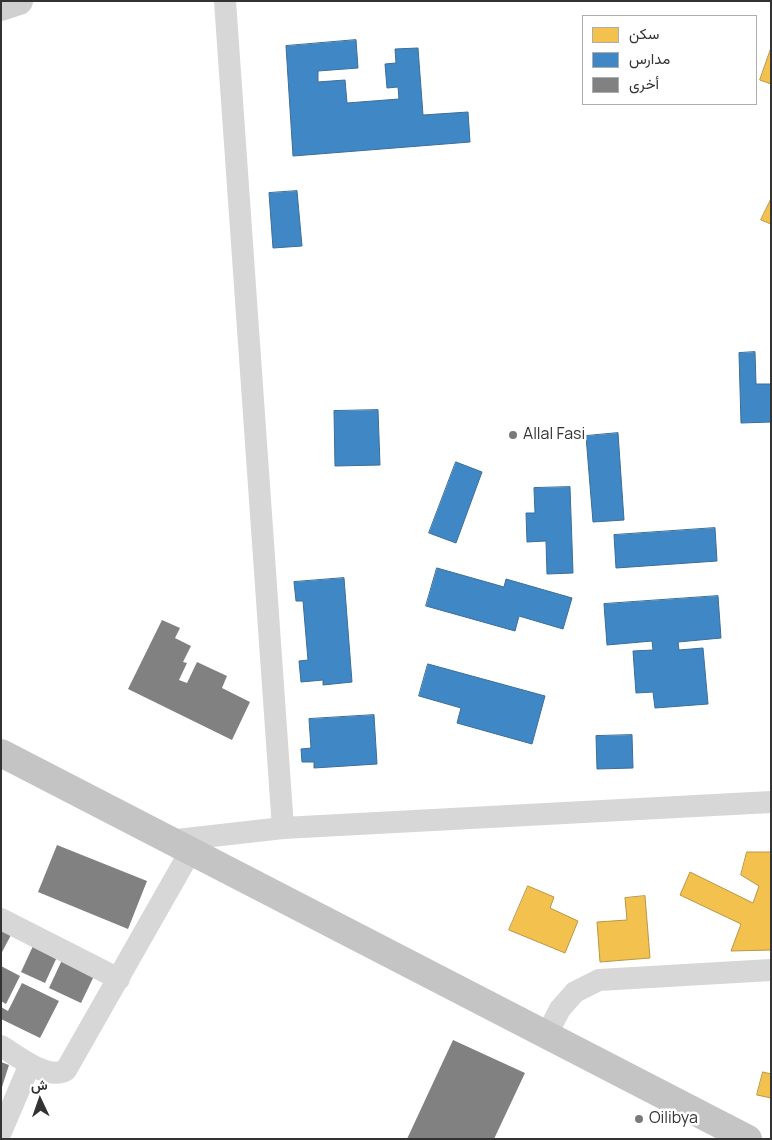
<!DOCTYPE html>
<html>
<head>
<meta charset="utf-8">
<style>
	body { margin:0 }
	#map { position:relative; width:772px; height:1140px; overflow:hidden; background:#fff; font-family:Manrope,Vazirmatn,sans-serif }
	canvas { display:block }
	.frame { position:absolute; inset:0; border:2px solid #333; pointer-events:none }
	.legend { position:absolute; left:582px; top:15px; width:175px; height:90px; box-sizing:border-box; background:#fff; border:1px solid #adadad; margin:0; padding:6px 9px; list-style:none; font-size:15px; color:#333 }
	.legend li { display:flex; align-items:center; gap:10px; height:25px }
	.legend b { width:25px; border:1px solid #adadad }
	.north { position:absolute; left:15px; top:1075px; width:50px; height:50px; -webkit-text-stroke:4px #fff; paint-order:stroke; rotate:357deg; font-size:14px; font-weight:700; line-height:20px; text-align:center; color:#333 }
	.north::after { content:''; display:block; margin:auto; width:18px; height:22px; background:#333; clip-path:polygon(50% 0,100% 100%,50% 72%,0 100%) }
</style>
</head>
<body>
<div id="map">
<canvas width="772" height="1140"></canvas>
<div class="frame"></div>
<ul class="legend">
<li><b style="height:14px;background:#f2c14e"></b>سكن</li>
<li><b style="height:14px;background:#3f88c5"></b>مدارس</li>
<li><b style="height:14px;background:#818181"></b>أخرى</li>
</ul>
<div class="north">ش</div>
</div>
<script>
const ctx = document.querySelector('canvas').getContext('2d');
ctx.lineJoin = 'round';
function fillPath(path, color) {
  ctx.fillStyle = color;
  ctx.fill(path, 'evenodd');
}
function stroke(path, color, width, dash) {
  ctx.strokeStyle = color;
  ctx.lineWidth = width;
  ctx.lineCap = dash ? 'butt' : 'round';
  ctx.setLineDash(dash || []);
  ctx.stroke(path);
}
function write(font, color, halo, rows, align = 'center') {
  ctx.font = font + ' Manrope,sans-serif';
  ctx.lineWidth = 5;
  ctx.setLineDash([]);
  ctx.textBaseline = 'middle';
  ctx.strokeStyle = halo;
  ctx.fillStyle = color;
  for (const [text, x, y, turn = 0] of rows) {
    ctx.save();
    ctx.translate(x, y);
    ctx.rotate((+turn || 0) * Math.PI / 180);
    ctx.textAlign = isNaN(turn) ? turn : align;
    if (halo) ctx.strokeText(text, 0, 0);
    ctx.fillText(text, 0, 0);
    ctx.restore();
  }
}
const homes = new Path2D(`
	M771 48V84L760 80Z
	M771 199V224L761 220Z
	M747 852H771V950L731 951 741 924 680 895 690 872 753 903 759 886 741 875Z
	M528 886 554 897 550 908 578 921 565 953 509 930Z
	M645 896 650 958 600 962 597 922 627 920 625 898Z
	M763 1072 771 1074V1098L757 1095Z`);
const schools = new Path2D(`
	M356 40 358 68 318 71V82L345 80 347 103 399 99 398 87 387 88 385 64 396 63 395 49 418 48 423 115 468 112 470 142 293 156 286 46Z
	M297 191 302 246 273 248 269 193Z
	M755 352 756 384H771V422L741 423 739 353Z
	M378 410 380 465 335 466 334 411Z
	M618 433 624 520 593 522 586 436Z
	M456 462 482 472 456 543 429 533Z
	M570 487 573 573 547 574 546 541 527 542 526 513H535L534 488Z
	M715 528 717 561 616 568 614 535Z
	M437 568 504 587 506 579 572 598 563 629 519 616 515 631 426 606Z
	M344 578 352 682 323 685V680L301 682 299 661 308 660 303 601H296L294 582Z
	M718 596 721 638 678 642 679 650 703 648 708 704 655 708 653 692 636 693 633 651 653 650 652 641 607 645 604 604Z
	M428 664 545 696 532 744 457 723 461 708 419 696Z
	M374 715 377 764 314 768V762H302L301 749 311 748 309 719Z
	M632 735 633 768 597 769 596 736Z`);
const building = new Path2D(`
	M162 620 180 628 175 638 191 646 183 662 187 663 179 680 187 683 197 662 227 676 222 688 250 702 232 740 128 689Z
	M57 845 147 881 128 929 38 892Z
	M1 930 11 935 1 954Z
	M33 946 57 957 45 983 21 972Z
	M62 960 94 976 81 1003 49 988Z
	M1 966 20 976 6 1004 1 1001Z
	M22 983 59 1001 40 1038 1 1019V1007L8 1011Z
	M453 1040 525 1073 494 1139H407Z
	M1 1062 9 1065 2 1087H1Z`);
const street = new Path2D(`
	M225 1 283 828
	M168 841 283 828 771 802
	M1 919 119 979
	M547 1034 560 1009 575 992 599 980 771 970
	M1 1046C18 1056 48 1081 66 1070L190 852
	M1 1132 30 1064`);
const secondary = new Path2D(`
	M1 7 19 1`);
const highway = new Path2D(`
	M1 753 748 1139`);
const markers = [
	[513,435,5,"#7a7a7a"],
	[639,1119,5,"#7a7a7a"]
];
const poiNames = [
	["Allal Fasi",523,435],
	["Oilibya",649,1119]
];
fillPath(homes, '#f2c14e');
stroke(homes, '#b99646', 1);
fillPath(schools, '#3f88c5');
stroke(schools, '#3b6e99', 1);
fillPath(building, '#818181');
stroke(street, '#d7d7d7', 22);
stroke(secondary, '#d0d0d0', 28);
stroke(highway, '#c4c4c4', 28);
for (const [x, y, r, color] of markers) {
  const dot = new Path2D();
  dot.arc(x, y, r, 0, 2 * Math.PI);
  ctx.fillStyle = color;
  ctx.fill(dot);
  stroke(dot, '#fff', 2);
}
write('16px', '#333', '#fff', poiNames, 'left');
</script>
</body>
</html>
